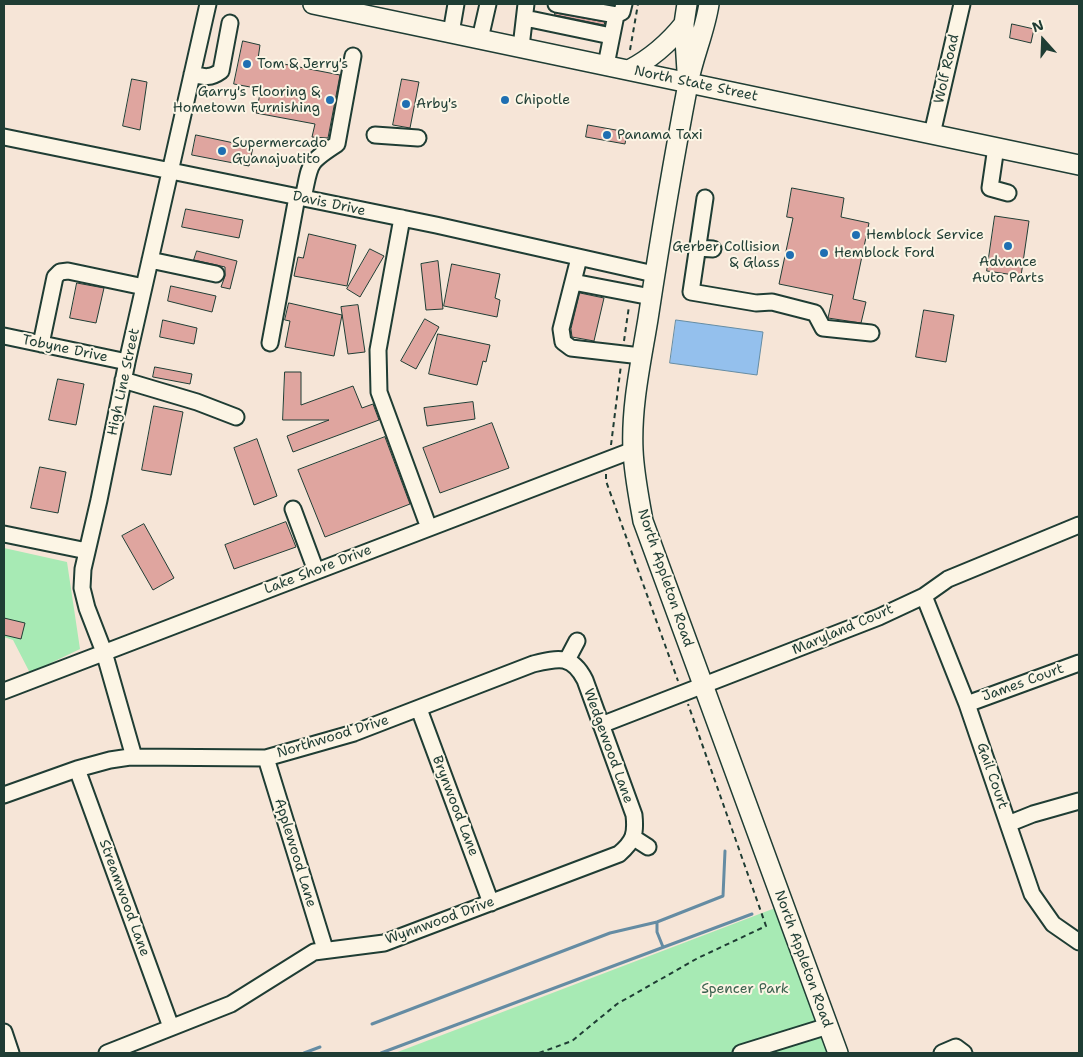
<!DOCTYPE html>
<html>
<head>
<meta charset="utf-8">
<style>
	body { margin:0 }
	#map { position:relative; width:1083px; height:1057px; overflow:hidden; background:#f6e5d7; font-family:"Shantell Sans",sans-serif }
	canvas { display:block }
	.frame { position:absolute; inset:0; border:5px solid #1f3d34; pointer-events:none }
	.north { position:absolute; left:1018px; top:15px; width:50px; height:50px; -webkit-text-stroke:4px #fcf5e5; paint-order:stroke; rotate:340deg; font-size:14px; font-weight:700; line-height:20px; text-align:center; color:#1f3d34 }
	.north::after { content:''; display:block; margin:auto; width:18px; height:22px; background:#1f3d34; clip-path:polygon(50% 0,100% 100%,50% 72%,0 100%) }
</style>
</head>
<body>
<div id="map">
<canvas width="1083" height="1057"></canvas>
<div class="frame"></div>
<div class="north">N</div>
</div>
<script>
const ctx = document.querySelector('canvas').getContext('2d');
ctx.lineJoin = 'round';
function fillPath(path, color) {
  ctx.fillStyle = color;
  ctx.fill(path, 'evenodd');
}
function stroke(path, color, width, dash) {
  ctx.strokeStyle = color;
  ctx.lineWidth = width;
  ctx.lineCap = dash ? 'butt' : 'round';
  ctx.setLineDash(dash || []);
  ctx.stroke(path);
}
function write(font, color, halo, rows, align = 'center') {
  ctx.font = font + ' "Shantell Sans",sans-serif';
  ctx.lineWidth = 4;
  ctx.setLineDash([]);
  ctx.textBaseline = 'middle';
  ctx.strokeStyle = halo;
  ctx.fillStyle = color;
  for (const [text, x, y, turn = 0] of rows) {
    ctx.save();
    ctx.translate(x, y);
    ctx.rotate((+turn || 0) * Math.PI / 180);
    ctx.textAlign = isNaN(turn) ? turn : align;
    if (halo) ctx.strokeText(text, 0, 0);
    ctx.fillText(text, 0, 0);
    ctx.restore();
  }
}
const green = new Path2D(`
	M4 548 67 562 80 649 30 673 13 640 4 637Z
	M783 905 838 1053H395Z`);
const water = new Path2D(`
	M676 320 763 332 757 375 670 363Z`);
const stream = new Path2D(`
	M657 922V932L663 947
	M372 1024 610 933 657 922 723 896 725 851
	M304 1053 320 1047
	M381 1053 752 914`);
const building = new Path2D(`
	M555 13 605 22 604 25 555 15Z
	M1012 24 1034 29 1031 43 1010 38Z
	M243 41 260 45 258 59 340 75 328 138 312 137 315 124 256 113 261 89 234 84Z
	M132 79 147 82 140 130 123 126Z
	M402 79 419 82 410 128 393 125Z
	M588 125 627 132 625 144 586 137Z
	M196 135 253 147 249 166 192 155Z
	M792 188 844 198 841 217 869 223 853 299 866 302 861 323 828 318 833 295 779 284 793 218 787 217Z
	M186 209 243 220 239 238 182 227Z
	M995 216 1029 221 1021 276 987 271Z
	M309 234 356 245 347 286 294 276 298 257 303 258Z
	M370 249 384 256 360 297 347 289Z
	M197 251 237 261 230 289 221 287 225 276V267L194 260Z
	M438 261 443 309 426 310 421 264Z
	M452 264 500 274 495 298 500 300 497 317 444 306Z
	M77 283 104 288 96 323 70 318Z
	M171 286 216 296 212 312 168 301Z
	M580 293 604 298 594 341 572 337 571 329Z
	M289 303 342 315 334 356 285 347 290 321 285 320Z
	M358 305 365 352 348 354 341 307Z
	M924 310 954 315 946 362 916 357Z
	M425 319 439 327 416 369 401 361Z
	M163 320 197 328 194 344 160 337Z
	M438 334 490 345 486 362 483 361 477 385 429 374Z
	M155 367 192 374 190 384 153 377Z
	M285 372H301V405L353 386 362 408 373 404 379 420 293 452 287 436 329 420H283Z
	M58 379 84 384 76 425 49 420Z
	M473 402 475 419 427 426 424 408Z
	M154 406 183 412 171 475 142 470Z
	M492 423 509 468 440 493 423 448Z
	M385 437 410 504 325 537 298 470Z
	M257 439 277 496 254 505 234 448Z
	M40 467 66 472 58 513 31 508Z
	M286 522 296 547 234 569 225 545Z
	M144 524 174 578 153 590 122 536Z
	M4 618 25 623 21 639 4 635Z`);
const path = new Path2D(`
	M630 50 638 4
	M624 341 629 306
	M611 445 621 365
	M606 474V481L678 681
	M539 1053 572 1041 617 1004 698 958 766 926 688 704`);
const minor = new Path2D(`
	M556 4 616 15 606 65
	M616 15 622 12 624 4
	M525 18 611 36
	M451 33 456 4
	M480 39 488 4
	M521 47 526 4
	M192 74C204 77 210 79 221 71L230 23
	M932 134 962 4
	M375 135 418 138
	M4 137 436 225 654 274
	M996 147 990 188 1008 193
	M303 198C311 163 306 164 337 144L353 56
	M705 198 691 292 756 303 772 302 815 313 823 328 871 333
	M402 218 378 350 379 392 429 528
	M697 248 713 249
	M579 258 561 329 563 342 571 348 641 356
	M150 260 216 274
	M573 282 651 297
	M4 336 127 362
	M270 343 297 197
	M41 344 55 277 60 272 68 271 144 287
	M123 380 197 402 236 417
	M293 509 316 571
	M4 534 87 551
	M924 596 967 704 1032 894 1053 924 1079 942
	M567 660 577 641
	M4 691 633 450
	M967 704 1079 663
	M419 709 491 903
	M601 725 879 617 924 596 948 579 1079 525
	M134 757 104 652 87 608 82 588 83 569 99 500 127 362 208 4
	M266 758 325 949
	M77 769 171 1027
	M4 795 77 769 110 760 130 757 266 758 354 733 533 664C558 658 572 654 585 680L634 815C636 834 634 841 619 854L384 943 314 952 231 1004 107 1053
	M1008 824 1033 814 1079 801
	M634 838 648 847
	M4 1032 11 1053
	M741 1053 828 1026
	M942 1053 956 1047 964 1053`);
const major = new Path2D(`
	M313 4 1079 165
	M687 4 684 24 687 71
	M709 4C705 31 693 57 688 84 673 162 660 240 648 319 641 362 631 406 633 450 634 474 639 498 643 521L838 1053
	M629 70C652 58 668 44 684 24`);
const markers = [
	[247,64,5,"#1f6fb2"],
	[330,100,5,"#1f6fb2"],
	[505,100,5,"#1f6fb2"],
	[406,104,5,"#1f6fb2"],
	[607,135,5,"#1f6fb2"],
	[222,151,5,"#1f6fb2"],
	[856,235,5,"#1f6fb2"],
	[1008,246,5,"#1f6fb2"],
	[824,253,5,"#1f6fb2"],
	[790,255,5,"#1f6fb2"]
];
const poiNames = [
	["Tom & Jerry's",257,64],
	["Garry's Flooring &",320,92,"right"],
	["Hometown Furnishing",320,108,"right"],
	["Chipotle",515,100],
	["Arby's",416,104],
	["Panama Taxi",617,135],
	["Supermercado",232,143],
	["Guanajuatito",232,159],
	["Hemblock Service",866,235],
	["Gerber Collision",780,247,"right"],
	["& Glass",780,263,"right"],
	["Hemblock Ford",834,253],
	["Advance",1008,262,"center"],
	["Auto Parts",1008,278,"center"]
];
const streetNames = [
	["Wolf Road",947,69,-77],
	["North State Street",696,84,12],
	["Davis Drive",329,204,12],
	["Tobyne Drive",65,349,12],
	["High Line Street",124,382,-78],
	["Lake Shore Drive",318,570,-21],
	["North Appleton Road",665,578,71],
	["Maryland Court",843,630,-23],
	["James Court",1023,683,-20],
	["Northwood Drive",333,737,-17],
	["Wedgewood Lane",608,746,70],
	["Gail Court",992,776,71],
	["Brynwood Lane",455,806,69],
	["Applewood Lane",295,853,73],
	["Streamwood Lane",124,898,70],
	["Wynnwood Drive",440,921,-20],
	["North Appleton Road",803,959,70]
];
const parkNames = [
	["Spencer Park",745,989]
];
fillPath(green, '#a7eab4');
fillPath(water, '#94c0ed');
stroke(water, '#658ca3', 1);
stroke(stream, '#658ca3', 3);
fillPath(building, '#dfa59f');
stroke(building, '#1f3d34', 1);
stroke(minor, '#1f3d34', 19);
stroke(major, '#1f3d34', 22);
stroke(path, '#1f3d34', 2, [5, 4]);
stroke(minor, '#fcf5e5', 15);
stroke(major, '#fcf5e5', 19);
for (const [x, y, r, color] of markers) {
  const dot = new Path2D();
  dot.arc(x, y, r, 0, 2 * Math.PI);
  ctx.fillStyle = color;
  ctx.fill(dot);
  stroke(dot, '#fcf5e5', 2);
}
write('14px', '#1f3d34', '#fcf5e5', poiNames, 'left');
write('14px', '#1f3d34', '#fcf5e5', streetNames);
write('14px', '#3a604e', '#fcf5e5', parkNames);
</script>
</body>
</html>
